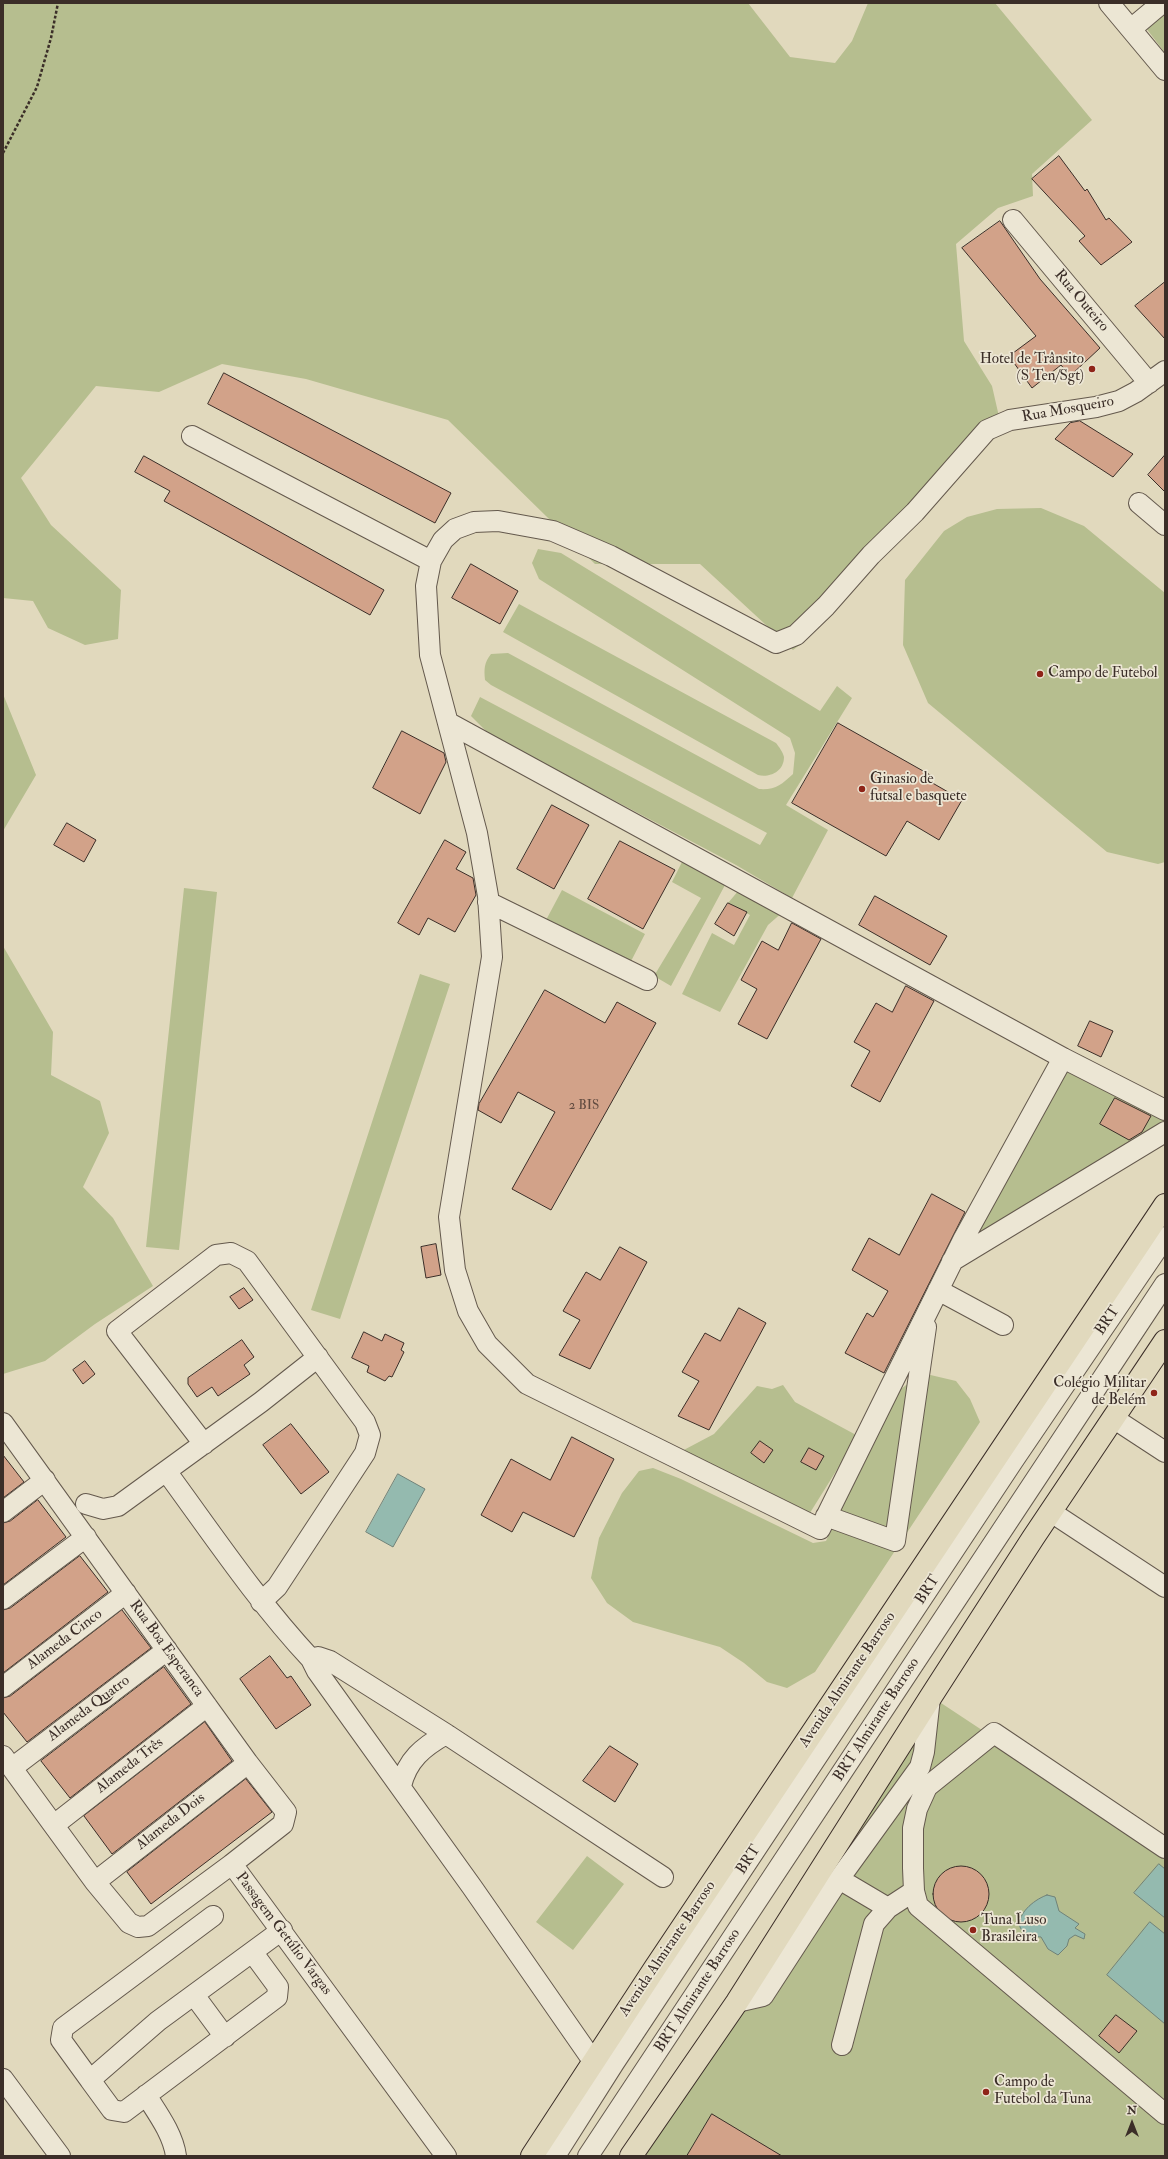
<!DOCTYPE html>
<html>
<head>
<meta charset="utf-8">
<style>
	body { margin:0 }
	#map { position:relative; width:1168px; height:2159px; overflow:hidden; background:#e1d9bd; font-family:"IM FELL Double Pica",serif }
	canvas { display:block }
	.frame { position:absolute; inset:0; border:4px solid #3b2e28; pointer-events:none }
	.north { position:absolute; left:1112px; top:2103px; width:40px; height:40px; -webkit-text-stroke:3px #ece6d4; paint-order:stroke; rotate:0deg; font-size:11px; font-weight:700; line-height:16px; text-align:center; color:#3b2e28 }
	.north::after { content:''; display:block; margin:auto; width:14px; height:18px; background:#3b2e28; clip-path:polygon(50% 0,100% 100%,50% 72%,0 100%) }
</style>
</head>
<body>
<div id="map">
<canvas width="1168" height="2159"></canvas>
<div class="frame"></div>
<div class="north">N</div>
</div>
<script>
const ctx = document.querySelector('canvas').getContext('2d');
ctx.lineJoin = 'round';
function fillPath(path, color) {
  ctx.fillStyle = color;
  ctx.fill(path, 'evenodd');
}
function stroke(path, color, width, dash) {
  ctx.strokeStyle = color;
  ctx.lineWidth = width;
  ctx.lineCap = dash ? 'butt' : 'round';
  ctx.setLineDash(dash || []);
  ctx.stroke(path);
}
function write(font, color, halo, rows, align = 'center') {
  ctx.font = font + ' "IM FELL Double Pica",serif';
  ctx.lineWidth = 3.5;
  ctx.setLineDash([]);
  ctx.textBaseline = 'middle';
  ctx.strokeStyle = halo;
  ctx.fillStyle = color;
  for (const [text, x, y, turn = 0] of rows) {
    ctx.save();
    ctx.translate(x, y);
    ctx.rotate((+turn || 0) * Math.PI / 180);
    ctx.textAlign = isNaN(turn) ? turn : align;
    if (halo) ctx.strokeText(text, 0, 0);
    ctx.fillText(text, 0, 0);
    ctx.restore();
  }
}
const green = new Path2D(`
	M3 3H748L790 57 835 63 852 41 868 3H995L1092 120 1032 174 1033 196 998 208 956 244 964 341 992 386 1000 421 940 493 806 640 793 650 700 564H595L448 420 306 379 222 364 159 392 96 386 21 478 51 525 121 590 118 639 85 645 48 628 33 601 3 598Z
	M1165 12V53L1146 28Z
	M1041 508 1084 526 1165 593V862L1158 864 1107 852 928 703 903 645 905 580 944 531 967 517 997 509Z
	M538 549 561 553 820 711 837 686 852 698 786 805 828 830 792 898 736 865 489 734 471 716 480 697 760 845 767 833 491 685 485 680C484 669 484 663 491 654L508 653 759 789C776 790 781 785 793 774L795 753 790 738 539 579 532 563Z
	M519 604 776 743C779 747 783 752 784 757 784 772 769 778 758 775L503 632Z
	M3 694 36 775 3 831Z
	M687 852 732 872 671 986 654 976 701 898 672 882Z
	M184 888 217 892 179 1250 146 1247Z
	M562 890 645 934 628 967 545 922Z
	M739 890 784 911 768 925 720 1012 682 994 712 933 734 945 750 915 728 903Z
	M3 946 53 1032 51 1075 100 1101 109 1133 83 1187 113 1218 153 1286 95 1324 45 1361 3 1374Z
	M420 974 450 984 340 1319 311 1310Z
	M1067 1065 1165 1117V1124L960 1252Z
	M922 1373 956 1381 970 1399 980 1422 815 1672 787 1688 767 1682 744 1663 720 1647 633 1622 607 1603 591 1578 599 1538 622 1493 639 1471 653 1468 681 1479 813 1543 826 1541 897 1392Z
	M783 1385 795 1402 858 1436 808 1516 680 1452 714 1434 757 1386 772 1389Z
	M938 1701 1165 1851V2156H634Z
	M587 1856 624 1884 573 1950 536 1922Z`);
const water = new Path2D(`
	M398 1474 425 1489 393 1547 366 1532Z
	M1159 1864 1165 1869V1918L1134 1893Z
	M1047 1895 1055 1897 1059 1911 1079 1924 1075 1928 1085 1934 1084 1939 1075 1935 1069 1939 1067 1946 1058 1955 1048 1949 1041 1937C1003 1935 1022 1904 1047 1895Z
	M1150 1922 1165 1934V2024L1107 1975Z`);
const building = new Path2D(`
	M1059 156 1085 191 1087 189 1106 220 1109 218 1132 242 1101 265 1079 241 1085 236 1032 179Z
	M1000 221 1040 279 1100 348 1070 376 1061 365 1032 388 1009 356 1036 336 962 248Z
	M1165 282V339L1135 306Z
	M224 373 451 493 435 523 208 404Z
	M1080 421 1133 454 1113 477 1055 439 1070 423Z
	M1165 455V492L1148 475Z
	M144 456 384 590 370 615 164 501 170 491 135 472Z
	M471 564 518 591 500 624 452 598Z
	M838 723 932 776 929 781 962 800 939 840 907 821 886 856 792 803Z
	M402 731 444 753 446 762 420 814 373 788Z
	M552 805 589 825 554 889 517 869Z
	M67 823 96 840 84 862 54 845Z
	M445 840 466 852 456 869 473 878 476 895 455 932 428 918 419 935 398 923Z
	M620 841 675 870 643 929 588 899Z
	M875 896 947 936 930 965 859 925Z
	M728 903 747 912 734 936 715 924Z
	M792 923 821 939 767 1039 738 1024 757 989 741 980 762 941 778 950Z
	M906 986 934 1001 880 1102 851 1086 870 1051 854 1042 876 1003 892 1012Z
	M545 990 605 1023 617 1002 656 1023 551 1210 512 1189 555 1112 518 1092 501 1123 478 1110 479 1104Z
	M1090 1021 1113 1031 1101 1057 1078 1046Z
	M1115 1098 1151 1116 1142 1132 1129 1140 1100 1124Z
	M932 1194 965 1212 884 1373 845 1353 867 1313 873 1317 888 1291 852 1270 869 1238 899 1255Z
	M436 1244 441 1275 426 1278 421 1247Z
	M620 1247 647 1262 590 1369 559 1355 580 1320 563 1311 586 1272 600 1280Z
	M244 1288 253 1300 239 1309 230 1297Z
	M739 1308 766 1323 709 1430 678 1416 699 1381 682 1372 705 1333 720 1341Z
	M364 1332 382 1341 385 1334 404 1343 401 1350 404 1352 392 1377 389 1376 385 1381 367 1372 369 1366 352 1358Z
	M242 1340 254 1357 244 1365 250 1374 218 1396 212 1387 197 1397 188 1384V1378Z
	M85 1361 95 1374 83 1384 73 1370Z
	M291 1424 329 1472 301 1494 263 1445Z
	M572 1437 614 1459 574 1537 523 1512 512 1532 481 1515 511 1459 550 1480Z
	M760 1441 773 1450 764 1463 751 1453Z
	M809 1448 824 1456 816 1470 801 1462Z
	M3 1455 24 1482 3 1498Z
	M38 1500 66 1537 3 1585V1523L10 1521Z
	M80 1556 108 1592 3 1673V1610L10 1608Z
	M122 1610 151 1648 27 1742 3 1712V1698L10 1696Z
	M270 1656 287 1678 291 1676 311 1705 276 1729 240 1679Z
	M164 1667 191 1704 70 1798 41 1761Z
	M205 1722 232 1761 112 1854 84 1816Z
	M610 1746 638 1764 615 1802 583 1781Z
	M246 1779 272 1812 151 1904 127 1872Z
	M933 1894a28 28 0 1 1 56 0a28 28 0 1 1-56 0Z
	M1116 2015 1137 2031 1119 2053 1099 2036Z
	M712 2114 782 2156H687Z`);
const path = new Path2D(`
	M3 153 37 87 51 38 58 3`);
const minor = new Path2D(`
	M1109 3 1165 70
	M1131 29 1162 3
	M1013 220 1149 383
	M192 436 431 561 426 586 430 655 477 833 488 896 492 957 449 1217 455 1270 468 1311 487 1344 527 1384 820 1529 964 1238 1063 1058
	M1139 503 1165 525
	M431 561 443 540 455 529 474 522 498 521 553 531 611 556 776 643 796 635 826 606 871 555 915 512 987 430 1010 420 1096 407 1119 401 1136 392 1165 371
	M449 723 1063 1058 1165 1110
	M488 902 647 980
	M952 1261 1165 1132
	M938 1290 1003 1325
	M1113 1418 1165 1452
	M3 1423 248 1763 286 1812 283 1824 232 1864
	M204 1444 117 1331 216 1255 231 1253 247 1261 365 1422 370 1435 365 1453 277 1587 261 1602
	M166 1471C213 1535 257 1601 311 1659
	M86 1504 103 1509 118 1506 261 1402 318 1357
	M3 1512 45 1480
	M1051 1512 1165 1587
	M826 1516 895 1541 926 1327
	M3 1599 86 1537
	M3 1687 126 1593
	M3 1756 95 1882 129 1923 138 1927 148 1926 232 1864 446 2156
	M12 1768 167 1650
	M401 1786C407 1760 423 1747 446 1734
	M54 1825 207 1706
	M1165 1848 994 1733 927 1787 917 1809 913 1828V1868L914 1891 918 1906 1165 2114
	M839 1879 888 1908
	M95 1882 248 1763
	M253 1953 278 1987 277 1997 124 2112 112 2110 90 2080 158 2021 282 1930
	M194 1995 225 2037
	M737 2002 763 1996 839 1879 920 1767 924 1752 930 1698
	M842 2045 874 1924 888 1908 914 1891
	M593 2061 472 1887 317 1671 311 1659 318 1657 330 1661 446 1734 663 1877
	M3 2079 60 2156
	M90 2080 61 2040 63 2028 213 1916
	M146 2095C158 2114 173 2134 176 2156
	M555 2156 614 2063 1013 1461 1165 1237
	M588 2156 1165 1284`);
const highway = new Path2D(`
	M532 2156 655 1968 1165 1205
	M631 2156 737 2002 930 1698 1033 1538 1165 1341`);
const markers = [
	[1092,369,4,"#8f2418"],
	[1040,674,4,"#8f2418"],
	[862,789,4,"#8f2418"],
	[1154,1393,4,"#8f2418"],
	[973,1930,4,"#8f2418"],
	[986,2092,4,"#8f2418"]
];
const numberNames = [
	["2 BIS",584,1106]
];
const streetNames = [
	["Rua Outeiro",1081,301,50],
	["Rua Mosqueiro",1068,410,-10],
	["BRT",1108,1321,-56],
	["BRT",928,1590,-57],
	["Alameda Cinco",65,1640,-37],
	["Rua Boa Esperanca",166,1649,54],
	["Avenida Almirante Barroso",848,1680,-56],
	["Alameda Quatro",89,1709,-37],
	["BRT Almirante Barroso",877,1720,-57],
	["Alameda Três",130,1766,-38],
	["Alameda Dois",171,1822,-38],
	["BRT",749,1860,-57],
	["Passagem Getúlio Vargas",283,1934,53],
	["Avenida Almirante Barroso",668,1949,-56],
	["BRT Almirante Barroso",698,1991,-57]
];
const poiNames = [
	["Hotel de Trânsito",1084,360,"right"],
	["(S Ten/Sgt)",1084,377,"right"],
	["Campo de Futebol",1048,674],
	["Ginasio de",870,780],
	["futsal e basquete",870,797],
	["Colégio Militar",1146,1384,"right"],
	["de Belém",1146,1401,"right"],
	["Tuna Luso",981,1921],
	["Brasileira",981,1938],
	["Campo de",994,2083],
	["Futebol da Tuna",994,2100]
];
fillPath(green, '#b6be8f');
fillPath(water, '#94baaf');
stroke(water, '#708279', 1);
fillPath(building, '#d2a289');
stroke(building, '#3b2e28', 1);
stroke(minor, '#64594d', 22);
stroke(highway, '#3b2e28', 24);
stroke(path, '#3b2e28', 2.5, [3, 2]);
stroke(minor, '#ece6d4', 20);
stroke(highway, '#e1d9bd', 22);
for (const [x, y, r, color] of markers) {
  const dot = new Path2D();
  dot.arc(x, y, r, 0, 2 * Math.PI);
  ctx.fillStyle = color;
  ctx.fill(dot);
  stroke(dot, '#ece6d4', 1.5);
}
write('13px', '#614b40', null, numberNames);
write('15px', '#3b2e28', '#ece6d4', streetNames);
write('15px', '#3b2e28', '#ece6d4', poiNames, 'left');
</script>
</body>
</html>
